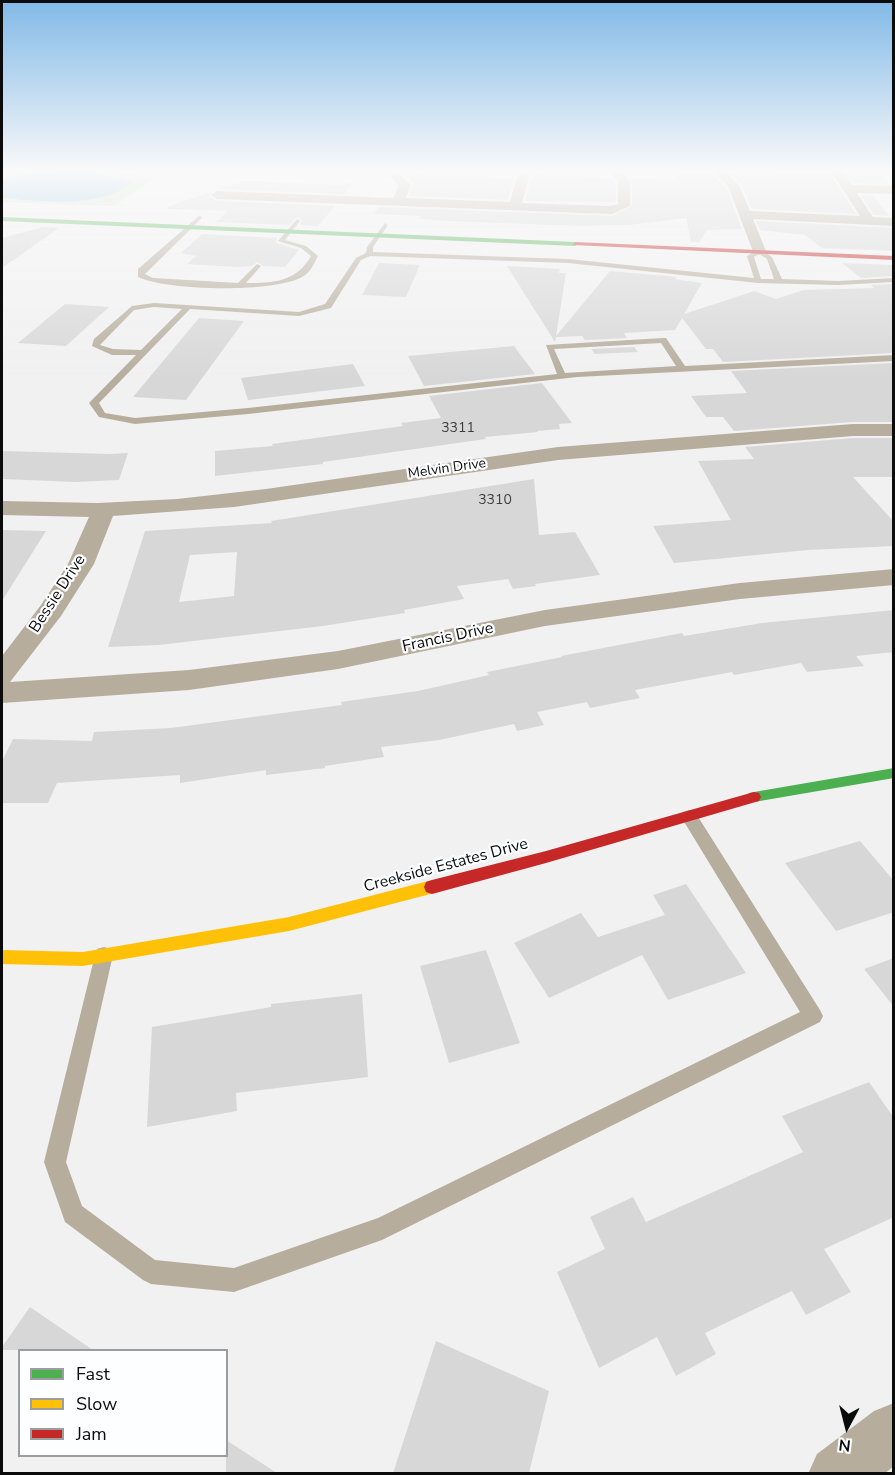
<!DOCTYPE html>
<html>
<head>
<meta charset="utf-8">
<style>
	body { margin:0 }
	#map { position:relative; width:895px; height:1475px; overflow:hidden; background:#f1f1f2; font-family:"Nunito Sans",sans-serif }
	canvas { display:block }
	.frame { position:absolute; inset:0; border:3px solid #0b0b0c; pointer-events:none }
	.legend { position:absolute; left:18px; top:1349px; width:210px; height:108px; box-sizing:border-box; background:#fdfeff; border:2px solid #9c9d9e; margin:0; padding:8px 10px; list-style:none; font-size:18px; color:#0b0b0c }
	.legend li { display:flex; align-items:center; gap:12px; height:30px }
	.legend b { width:30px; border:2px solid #9c9d9e }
	.north { position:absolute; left:817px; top:1397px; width:60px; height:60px; -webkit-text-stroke:4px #fdfeff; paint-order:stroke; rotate:187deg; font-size:16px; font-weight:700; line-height:24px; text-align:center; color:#0b0b0c }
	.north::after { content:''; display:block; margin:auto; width:21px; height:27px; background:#0b0b0c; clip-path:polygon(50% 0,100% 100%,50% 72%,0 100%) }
</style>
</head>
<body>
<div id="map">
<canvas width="895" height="1475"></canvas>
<div class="frame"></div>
<ul class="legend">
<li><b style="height:8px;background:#4caf50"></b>Fast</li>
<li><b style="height:8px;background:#ffc107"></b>Slow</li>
<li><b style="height:8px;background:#c62828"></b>Jam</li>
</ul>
<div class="north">N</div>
</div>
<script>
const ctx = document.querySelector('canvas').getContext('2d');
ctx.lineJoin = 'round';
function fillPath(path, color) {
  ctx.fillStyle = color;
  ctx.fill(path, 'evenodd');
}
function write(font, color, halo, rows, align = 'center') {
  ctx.font = font + ' "Nunito Sans",sans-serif';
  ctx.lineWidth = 4.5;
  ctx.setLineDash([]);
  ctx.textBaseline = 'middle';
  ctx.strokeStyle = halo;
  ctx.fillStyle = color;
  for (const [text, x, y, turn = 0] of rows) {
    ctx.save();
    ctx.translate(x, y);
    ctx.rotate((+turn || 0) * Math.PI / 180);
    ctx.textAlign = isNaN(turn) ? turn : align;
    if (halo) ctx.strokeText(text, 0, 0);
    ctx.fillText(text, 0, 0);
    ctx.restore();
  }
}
const green = new Path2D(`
	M15 171H114L118 174 164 171 114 206 2 202V173Z`);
const water = new Path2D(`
	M57 171H93L132 182C104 209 39 201 2 198V180L17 175Z`);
const building = new Path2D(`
	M404 171 431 176H461L463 172 491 173 489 178 514 179 508 200 409 196 413 183 402 173Z
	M851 171H879L890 184 853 183 848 175H854Z
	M738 172 830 174 856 214 752 209 741 184 732 175H740Z
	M676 173 712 174 726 187 742 229 707 230 699 242H691L686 218 629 225 580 226 447 221 419 219 420 216 374 214 379 207 612 216 632 206V182L630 178 677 180Z
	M538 175 612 178 616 183V202L525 201 531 178Z
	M244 181 339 185 354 182 344 194 219 189Z
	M213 191 209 196 217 201 335 206 318 226 299 225 302 221 297 217 289 225 216 222 228 211 167 209V207Z
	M861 195 874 196 889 216 874 215Z
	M756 221 894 228V251L822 248 805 235 760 230Z
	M43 227 59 228 2 268V238Z
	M202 234 278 238 276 241 277 243 299 250 285 267 263 266 257 262 252 266 238 267 187 264 196 256 181 253Z
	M379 263 420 265 406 297 362 295Z
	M842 263 894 265V276L861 278Z
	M507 266 560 269 559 273H566L556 336 610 271 677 277 675 279 702 283 684 314 754 291 776 299 803 290 874 288 871 285 894 284V353L723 362 713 349H706L682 318 675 330 624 333 627 338 585 340 582 336 556 337 555 342Z
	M65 304 109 307 66 346 18 343Z
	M199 318 244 321 186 400 133 397Z
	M514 346 535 374 424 386 408 356Z
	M634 347 638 352 595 354 591 349Z
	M894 363V422H853L734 431 723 417H706L691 396 747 393 731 371Z
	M353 364 365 386 248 400 241 378Z
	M542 383 572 423 559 424 560 429 537 431 538 432 485 437 486 439 323 462V464L215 476V451L273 446 272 444 403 426 401 423 441 418 429 396Z
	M853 438H894V477H853L894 522V546L808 550 674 563 653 526 731 520 698 461 754 459 745 447Z
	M2 451 110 454 128 453 119 480 76 482 2 479Z
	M534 479 539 535 575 532 600 575 535 584 536 586 513 589 508 579 457 586 464 599 404 610 405 613 323 626 159 645 108 647 145 531 272 523 271 521ZM237 552 234 596 179 602 190 555Z
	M2 530 46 531 2 601Z
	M894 610V652L856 656 864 666 807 672 801 663 734 675 732 672 635 690 640 698 590 708 587 702 537 712 544 725 517 731 514 724 439 740 381 747 384 757 325 766V768L266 775V770L180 783V775L57 783 48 803H2V761L13 739 92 741 94 732 171 728 342 705 341 702 418 691 489 675 487 672 562 657 561 656 682 633 684 636 762 623Z
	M860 841 894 881V912L836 931 785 863Z
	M686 884 746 973 668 1000 642 955 549 998 514 943 581 913 598 937 665 915 653 895Z
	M486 950 520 1043 449 1063 420 966Z
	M894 958V1007L864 969Z
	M362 994 368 1077 236 1093 237 1111 147 1127 152 1027 271 1007V1004Z
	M869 1082 894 1118V1217L824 1249 851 1292 806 1315 792 1291 705 1333 716 1354 676 1376 657 1337 599 1368 557 1272 605 1249 590 1217 633 1197 646 1222 803 1152 782 1116Z
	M30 1307 93 1350H2V1347Z
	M436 1341 549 1391 529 1473H393Z
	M226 1440 277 1473H226Z`);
const lane = new Path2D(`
	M200 215 202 218 145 274 153 278 238 283 257 264 261 266 246 283C274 283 296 282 311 256L301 248 278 241 297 219 300 221 285 240 306 246 318 256C314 264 310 273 302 277 273 293 167 291 138 277V269Z
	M385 223 388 225 373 247V252L568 259 754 278 747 256 759 249 772 257 782 279 838 281 894 278V282L838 285 758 283 568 263 370 256 361 260 331 308 299 316 190 309 99 403 105 413 135 418 248 408 557 374 546 345 663 338H666L685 366 894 355V361L577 377 248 414 135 424 99 417 89 403 136 355H112L92 346 94 339 132 306 154 303 299 312 325 304 356 258 366 253 367 247ZM759 254 767 259 774 279H761L754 257ZM154 307 182 309 141 350 113 349 100 345 134 310ZM661 343 676 366 565 373 554 349Z
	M689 810 695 812 820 1010 823 1016 820 1022 382 1240 234 1292 151 1284 143 1280 65 1222 44 1162 95 955 97 949 104 947 111 949 113 955 66 1162 82 1206 155 1260 234 1268 378 1218 800 1012 683 820 681 816 683 812Z`);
const street = new Path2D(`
	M190 171H204L198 174Z
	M610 171H622L630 182V206L612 214 217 199 211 195 217 191 393 198 399 186 390 176 396 173 400 174 411 185 406 198 510 202 517 177 523 173 529 177 522 203 611 206 618 204V182Z
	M712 171H725L739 185 750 211 860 216 831 171H843L852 185 894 186V194L857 193 873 217 894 218V226L753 219 766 251 759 255 754 254 728 186Z
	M853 424H894V436H853L558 460 234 507 113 516 94 564 61 616 10 682 189 670 338 651 545 610 740 583 894 569V585L740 599 545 626 338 669 189 690 2 703V656L41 605 68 564 89 517 2 515V501L98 503 177 499 266 489 558 447Z
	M894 1403V1466L884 1474H808L817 1454 874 1411Z`);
const fast = new Path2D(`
	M2 217 575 242 578 244 575 246 2 221Z
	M894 768V778L754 802 749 801 747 797 749 793 754 792Z`);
const slow = new Path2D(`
	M432 880 438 882 440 887 438 892 289 931 83 966 2 964V950L83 952 289 917Z`);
const jam = new Path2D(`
	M575 242 894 256V260L573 245Z
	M754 792 759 793 761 797 759 801 546 863 432 894 426 892 424 887 426 882 432 880 546 851Z`);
const numberNames = [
	["3311",458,429],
	["3310",495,501]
];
const farStreetnames = [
	["Melvin Drive",447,469,-8]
];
const streetNames = [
	["Bessie Drive",58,594,-57],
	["Francis Drive",448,638,-12],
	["Creekside Estates Drive",446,866,-15]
];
fillPath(green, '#cde0c5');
fillPath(water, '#87c1e5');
fillPath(building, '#d8d7d8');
fillPath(lane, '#b6ad9d');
fillPath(street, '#b6ad9d');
fillPath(fast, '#4caf50');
fillPath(slow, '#ffc107');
fillPath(jam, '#c62828');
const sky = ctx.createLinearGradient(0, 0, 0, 378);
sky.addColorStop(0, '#81b9e7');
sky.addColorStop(0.45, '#f9f9f9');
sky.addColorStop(1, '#f9f9f900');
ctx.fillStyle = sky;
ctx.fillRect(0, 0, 895, 378);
write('14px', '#3e3e3f', null, numberNames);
write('14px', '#0b0b0c', '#fdfeff', farStreetnames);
write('16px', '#0b0b0c', '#fdfeff', streetNames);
</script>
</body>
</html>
